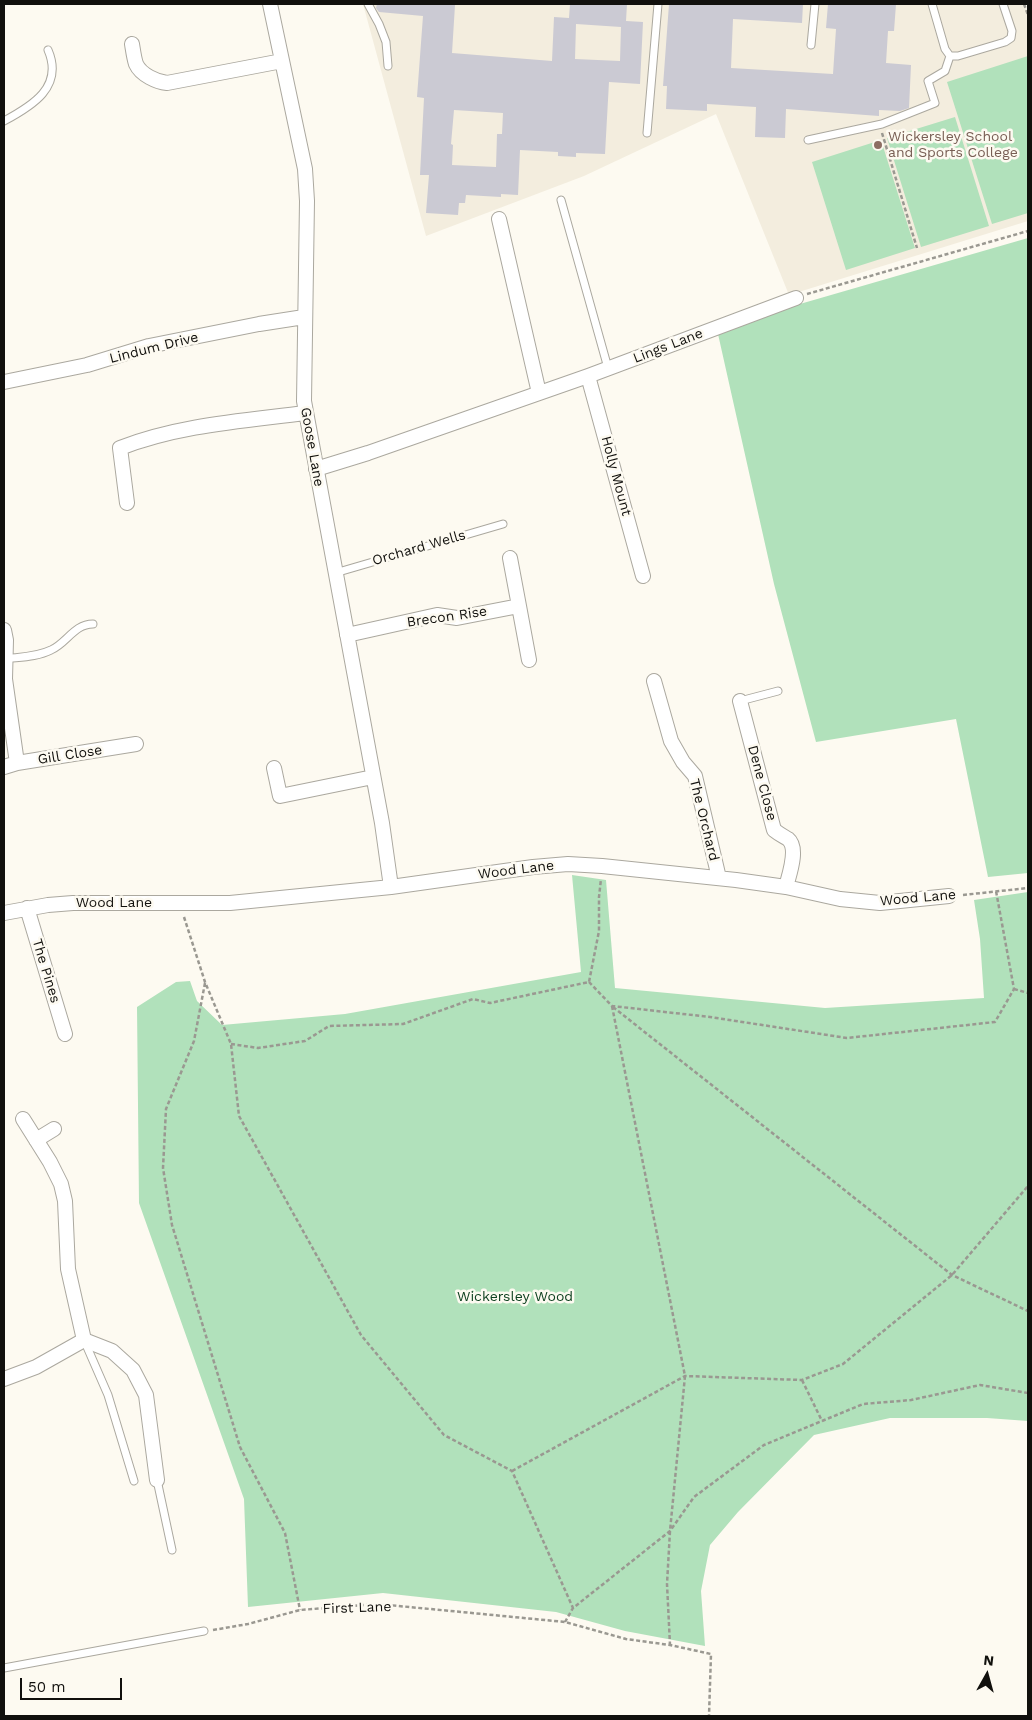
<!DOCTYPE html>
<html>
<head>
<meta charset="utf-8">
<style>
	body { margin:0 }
	#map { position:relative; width:1032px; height:1720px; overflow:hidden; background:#fdfaf1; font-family:"Work Sans",sans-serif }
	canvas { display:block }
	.frame { position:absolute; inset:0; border:5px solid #11100d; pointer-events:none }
	.north { position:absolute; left:962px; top:1650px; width:50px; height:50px; -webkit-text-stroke:4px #fdfaf1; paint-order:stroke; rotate:7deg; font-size:14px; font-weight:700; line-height:20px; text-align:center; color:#11100d }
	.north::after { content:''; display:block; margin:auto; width:18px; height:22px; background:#11100d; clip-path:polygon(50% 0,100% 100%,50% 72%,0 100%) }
	.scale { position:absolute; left:20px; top:1678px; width:102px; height:22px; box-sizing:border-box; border:2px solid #11100d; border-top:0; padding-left:6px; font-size:15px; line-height:18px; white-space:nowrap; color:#11100d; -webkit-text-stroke:4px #fdfaf1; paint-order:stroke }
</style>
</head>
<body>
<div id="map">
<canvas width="1032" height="1720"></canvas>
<div class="frame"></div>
<div class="north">N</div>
<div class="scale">50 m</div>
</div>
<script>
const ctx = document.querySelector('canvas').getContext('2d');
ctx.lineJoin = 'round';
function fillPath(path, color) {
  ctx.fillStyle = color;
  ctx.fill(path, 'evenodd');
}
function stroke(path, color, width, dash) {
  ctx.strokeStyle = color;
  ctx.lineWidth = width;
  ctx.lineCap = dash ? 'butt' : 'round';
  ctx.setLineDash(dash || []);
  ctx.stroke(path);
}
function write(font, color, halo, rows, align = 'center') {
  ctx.font = font + ' "Work Sans",sans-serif';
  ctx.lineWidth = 5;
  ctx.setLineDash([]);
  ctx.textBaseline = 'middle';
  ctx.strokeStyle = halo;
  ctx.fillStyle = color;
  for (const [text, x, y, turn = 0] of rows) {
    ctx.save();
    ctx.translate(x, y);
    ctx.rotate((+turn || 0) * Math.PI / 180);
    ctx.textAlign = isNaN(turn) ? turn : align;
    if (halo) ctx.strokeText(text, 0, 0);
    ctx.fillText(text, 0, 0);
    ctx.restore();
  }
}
const built = new Path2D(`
	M363 4H1025L1028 15V221L789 295 716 114 584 176 426 236Z`);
const green = new Path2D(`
	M1028 56V213L992 224 947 82Z
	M955 117 989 226 921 247 887 138Z
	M881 140 915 248 846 270 812 162Z
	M1028 238V873L988 877 956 719 816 742 774 584 718 334 793 306Z
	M572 875 606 880 615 988 825 1008 984 998 980 939 974 900 1028 892V1421L987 1418H890L814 1435 738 1512 710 1545 701 1591 705 1646 625 1631 556 1612 383 1593 248 1607 244 1499 139 1203 137 1007 176 982 190 981 197 1001 222 1025 345 1014 581 972Z`);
const building = new Path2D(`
	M377 4 455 5 452 53 552 61 554 17 569 18 570 4H627L626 21 643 22 640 84 609 82 605 154 576 153V157L558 156V152L520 150 518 195 501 194V197L466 195 465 203H459L458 215 426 213 429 175H420L424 98 417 97 423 16 379 12 376 8ZM576 24 621 27 620 61 575 59ZM454 110 503 113 502 134H497L496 167 452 165 453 145 451 144Z
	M669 4H803L802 23 733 19 731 68 833 74 836 29 826 28 828 4H896L894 31H888L886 63 911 65 909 108 900 111 879 110V116L786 109 785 138 755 137 756 107 707 104V111L666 109 667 86H663Z`);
const path = new Path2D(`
	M1024 4 1028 15
	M882 133 917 248
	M807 294 1028 231
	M963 895 1028 888
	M184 917 205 982 231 1044 239 1116 361 1335 444 1435 512 1471 573 1608
	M589 982 612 1006 710 1017 847 1038 995 1022 1014 989 996 891
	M205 983 194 1041 166 1109 163 1168 172 1225 240 1447 285 1533 300 1610
	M1014 989 1028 993
	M612 1006 685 1376 670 1531 667 1584 670 1645
	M613 1007 952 1275 1028 1311
	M231 1044 258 1048 305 1041 329 1026 403 1024 473 999 490 1003 589 982 599 931V897L601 879
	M802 1380 822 1421
	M512 1471 685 1376 802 1380 843 1364 952 1275 1028 1186
	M565 1622 573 1608 670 1531 694 1497 764 1445 863 1404 911 1400 980 1385 1028 1393
	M213 1630 248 1624 300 1610 378 1604 565 1622 626 1639 670 1645 711 1654 709 1716`);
const service = new Path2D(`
	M368 4 379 24 386 42 388 66
	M932 4 945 49 950 56H958L1005 42 1011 38 1012 31 1003 4
	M811 45 815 4
	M4 121C32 106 64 87 48 50
	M647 133 658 4
	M808 140 882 124 935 103 928 81 945 71 950 56
	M561 200 608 368
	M335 573 503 524
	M5 659C20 657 37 657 51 650 67 643 74 624 93 624
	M740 701 778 691
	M84 1340 108 1395 134 1481
	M157 1480 172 1550
	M4 1668 204 1631`);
const minor = new Path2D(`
	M270 4 305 169 307 201 304 401 382 823 391 887
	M132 44C133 50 134 58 136 64 141 75 157 82 167 83L282 61
	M499 219 539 393
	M588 376 643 576
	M4 382 87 365 149 346 259 324 304 317
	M316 469 368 453 588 376 796 298
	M127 503 120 448C179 425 243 421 305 413
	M510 558 519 606
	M4 630 6 640 5 679 17 763
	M347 635 437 615 457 618 519 606 529 660
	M654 681 671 741 683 762 695 776 719 878
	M740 701 774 830C779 834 783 836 788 839 799 848 789 875 786 887
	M4 767 17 763 136 744
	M274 768 280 796 373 777
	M27 908 65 1034
	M4 913 48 905 73 903H230L391 887 533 867 568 864 602 866 736 880 786 887 840 899 880 903 949 896
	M36 1140 54 1129
	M84 1340 112 1351 133 1370 146 1395 157 1480
	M4 1379 36 1367 84 1340 68 1269 65 1201 61 1184 50 1162 23 1119`);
const markers = [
	[878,145,5,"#8d6e63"]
];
const educationNames = [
	["Wickersley School",888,137],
	["and Sports College",888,153]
];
const streetNames = [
	["Lings Lane",668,346,-21],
	["Lindum Drive",154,348,-14],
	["Goose Lane",312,447,80],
	["Holly Mount",616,476,75],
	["Orchard Wells",419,548,-16],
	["Brecon Rise",447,617,-8],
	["Gill Close",70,755,-9],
	["Dene Close",762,783,75],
	["The Orchard",704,820,76],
	["Wood Lane",516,870,-7],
	["Wood Lane",918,898,-5],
	["Wood Lane",114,903],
	["The Pines",46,971,73],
	["First Lane",357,1608,-2]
];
const parkNames = [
	["Wickersley Wood",515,1297]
];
fillPath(built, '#f3edde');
fillPath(green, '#b1e1bb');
fillPath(building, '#cbcad3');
stroke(service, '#aba89f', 9);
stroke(minor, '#aba89f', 16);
stroke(path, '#9a9891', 2.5, [4, 2.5]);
stroke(service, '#fff', 7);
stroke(minor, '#fff', 14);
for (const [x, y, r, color] of markers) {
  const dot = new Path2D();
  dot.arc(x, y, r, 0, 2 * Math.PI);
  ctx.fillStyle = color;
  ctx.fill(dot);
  stroke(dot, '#fdfaf1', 2);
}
write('14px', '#785e54', '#fdfaf1', educationNames, 'left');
write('14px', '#11100d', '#fdfaf1', streetNames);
write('14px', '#0d401f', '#fdfaf1', parkNames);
</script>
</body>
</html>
